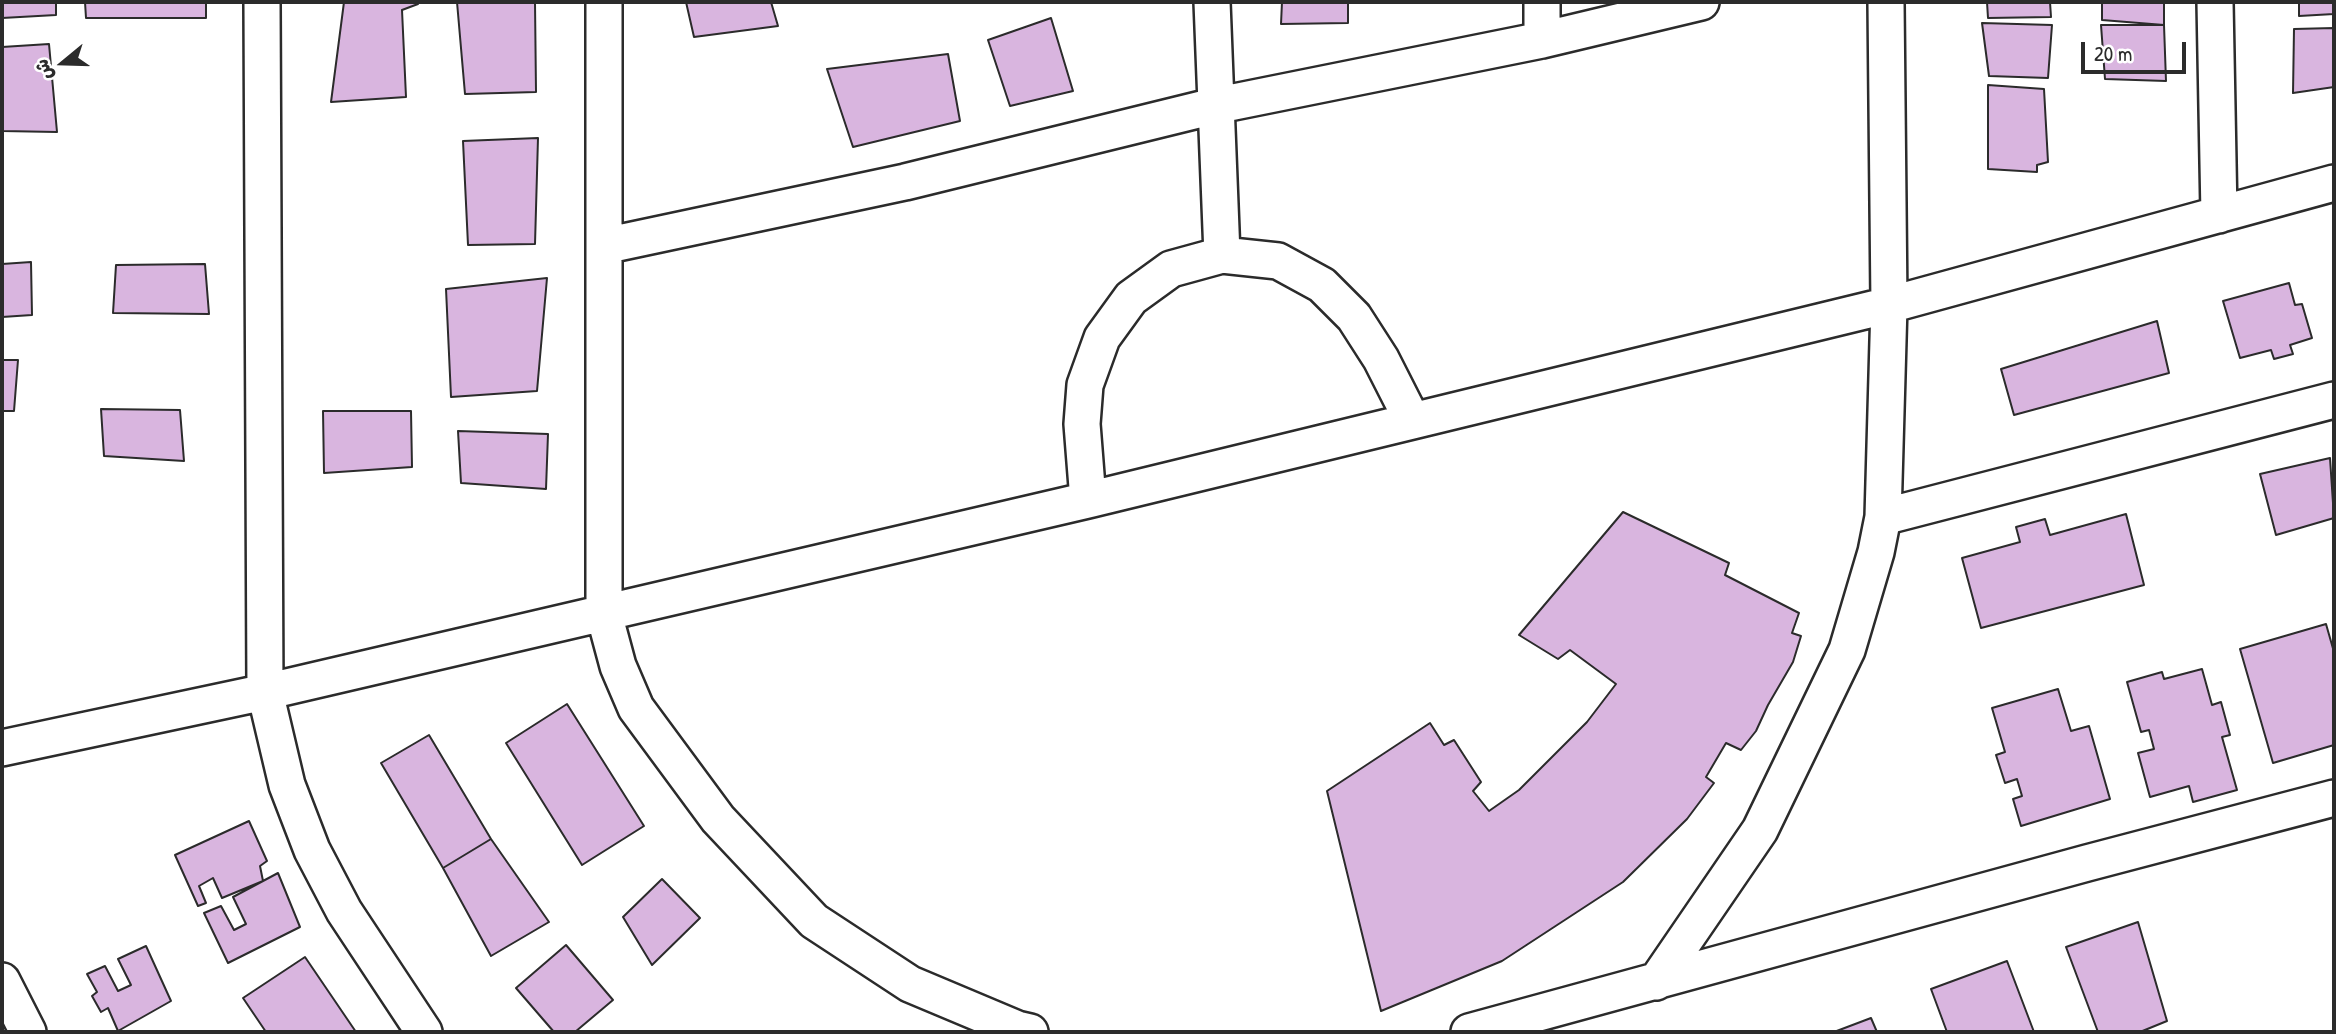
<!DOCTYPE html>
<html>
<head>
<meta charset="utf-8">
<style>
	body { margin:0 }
	#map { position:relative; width:2336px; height:1034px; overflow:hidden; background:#fff; font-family:"Patrick Hand","Playpen Sans Arabic",sans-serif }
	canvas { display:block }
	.frame { position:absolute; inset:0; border:4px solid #2b2b2b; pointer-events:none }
	.north { position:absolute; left:28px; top:28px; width:70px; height:70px; -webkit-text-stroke:5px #fff; paint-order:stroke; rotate:251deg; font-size:19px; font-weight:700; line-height:28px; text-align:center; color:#2b2b2b }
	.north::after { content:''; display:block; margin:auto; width:24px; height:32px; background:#2b2b2b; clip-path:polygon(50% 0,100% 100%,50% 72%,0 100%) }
	.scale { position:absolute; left:2081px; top:42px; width:105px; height:32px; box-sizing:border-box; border:4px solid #2b2b2b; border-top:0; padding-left:9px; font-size:21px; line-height:24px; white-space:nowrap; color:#2b2b2b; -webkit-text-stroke:5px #fff; paint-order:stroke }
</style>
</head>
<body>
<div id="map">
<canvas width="2336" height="1034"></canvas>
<div class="frame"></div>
<div class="north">ش</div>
<div class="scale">20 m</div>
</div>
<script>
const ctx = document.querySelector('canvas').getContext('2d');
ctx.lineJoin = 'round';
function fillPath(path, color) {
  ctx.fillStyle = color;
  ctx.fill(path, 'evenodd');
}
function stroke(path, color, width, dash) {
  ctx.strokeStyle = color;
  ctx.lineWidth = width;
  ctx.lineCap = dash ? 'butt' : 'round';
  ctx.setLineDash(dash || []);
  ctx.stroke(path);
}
const building = new Path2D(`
	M2 2H56V15L2 18Z
	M85 2H206V18H86Z
	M344 2H417L418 4 402 10 406 97 331 102Z
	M457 2H535L536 92 465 94Z
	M686 2H771L778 26 694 37Z
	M1282 2H1348V23L1281 24Z
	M1987 2H2050L2051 17 1988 18Z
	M2102 2H2164V25L2102 20Z
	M2299 2H2334V14L2299 16Z
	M1051 18 1073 91 1010 106 988 40Z
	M1982 23 2052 25 2048 78 1989 76Z
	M2101 25H2164L2166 81 2105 79Z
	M2334 28V87L2293 93 2294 29Z
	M49 44 57 132 2 131V47Z
	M948 54 960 121 853 147 827 69Z
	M1988 85 2044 89 2048 162 2037 165V172L1988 169Z
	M538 138 535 244 468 245 463 141Z
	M31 262 32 315 2 317V264Z
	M205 264 209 314 113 313 116 265Z
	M547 278 537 391 451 397 446 289Z
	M2289 283 2295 305 2302 304 2312 338 2290 345 2293 354 2274 359 2271 350 2240 358 2223 301Z
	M2157 321 2169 373 2014 415 2001 369Z
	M2 360H18L14 411H2Z
	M101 409 180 410 184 461 104 456Z
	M323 411H411L412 467 324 473Z
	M458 431 548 434 546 489 461 483Z
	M2330 458 2334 518 2276 535 2260 474Z
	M1623 512 1729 563 1725 575 1799 613 1792 633 1801 636 1793 662 1768 705 1756 731 1741 750 1726 743 1706 777 1714 783 1687 819 1623 882 1502 961 1381 1011 1327 791 1430 723 1444 745 1454 740 1481 782 1473 791 1489 811 1519 790 1587 722 1616 684 1570 650 1558 659 1519 635Z
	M2126 514 2144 585 1981 628 1962 558 2020 542 2016 527 2045 519 2050 535Z
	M2326 624 2334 652V745L2273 763 2240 649Z
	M2202 669 2212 705 2221 702 2230 735 2222 737 2237 790 2193 802 2189 786 2150 797 2138 753 2154 749 2149 730 2141 732 2127 682 2162 672 2164 679Z
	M2058 689 2071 731 2089 726 2110 799 2021 826 2013 799 2022 796 2017 779 2005 783 1996 755 2005 752 1992 708Z
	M567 704 644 826 582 865 506 743Z
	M429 735 491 839 443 868 381 763Z
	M249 821 267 861 260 866 263 881 222 898 213 878 199 886 206 903 198 906 175 855Z
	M491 839 549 922 491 956 443 868Z
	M278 873 300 927 228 963 204 913 221 906 234 930 246 924 233 897Z
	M662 879 700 918 652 965 623 917Z
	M2138 922 2167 1021 2140 1032H2098L2066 947Z
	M566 945 613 1000 575 1032H554L516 988Z
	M146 946 171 1001 118 1031 108 1008 101 1012 92 996 97 992 87 974 105 966 118 991 131 985 118 959Z
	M305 957 356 1032H266L243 998Z
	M2007 961 2034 1032H1947L1931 989Z
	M1871 1018 1877 1032H1834Z`);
const minor = new Path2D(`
	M262 2 265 692 287 785 312 850 344 911 424 1032
	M604 2V614L618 666 636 708 718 819 814 921 910 984 1017 1029 1030 1032
	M1212 2 1222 255
	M2215 2 2219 215
	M1542 40V2
	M604 246 905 182 1214 106 1542 40 1701 2
	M1088 500 1082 424 1085 385 1102 338 1131 298 1171 269 1222 255 1278 261 1322 285 1354 317 1381 359 1412 420
	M1883 517 2334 400
	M2 748 265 692 1088 500 1889 305 2334 183
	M2 981 28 1032
	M1656 982 1760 830 1847 650 1876 552 1883 517 1889 305 1886 2
	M1469 1032 2087 863 2334 798`);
fillPath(building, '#d9b5df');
stroke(building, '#2b2b2b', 2);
stroke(minor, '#2b2b2b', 40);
stroke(minor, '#fff', 35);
</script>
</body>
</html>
